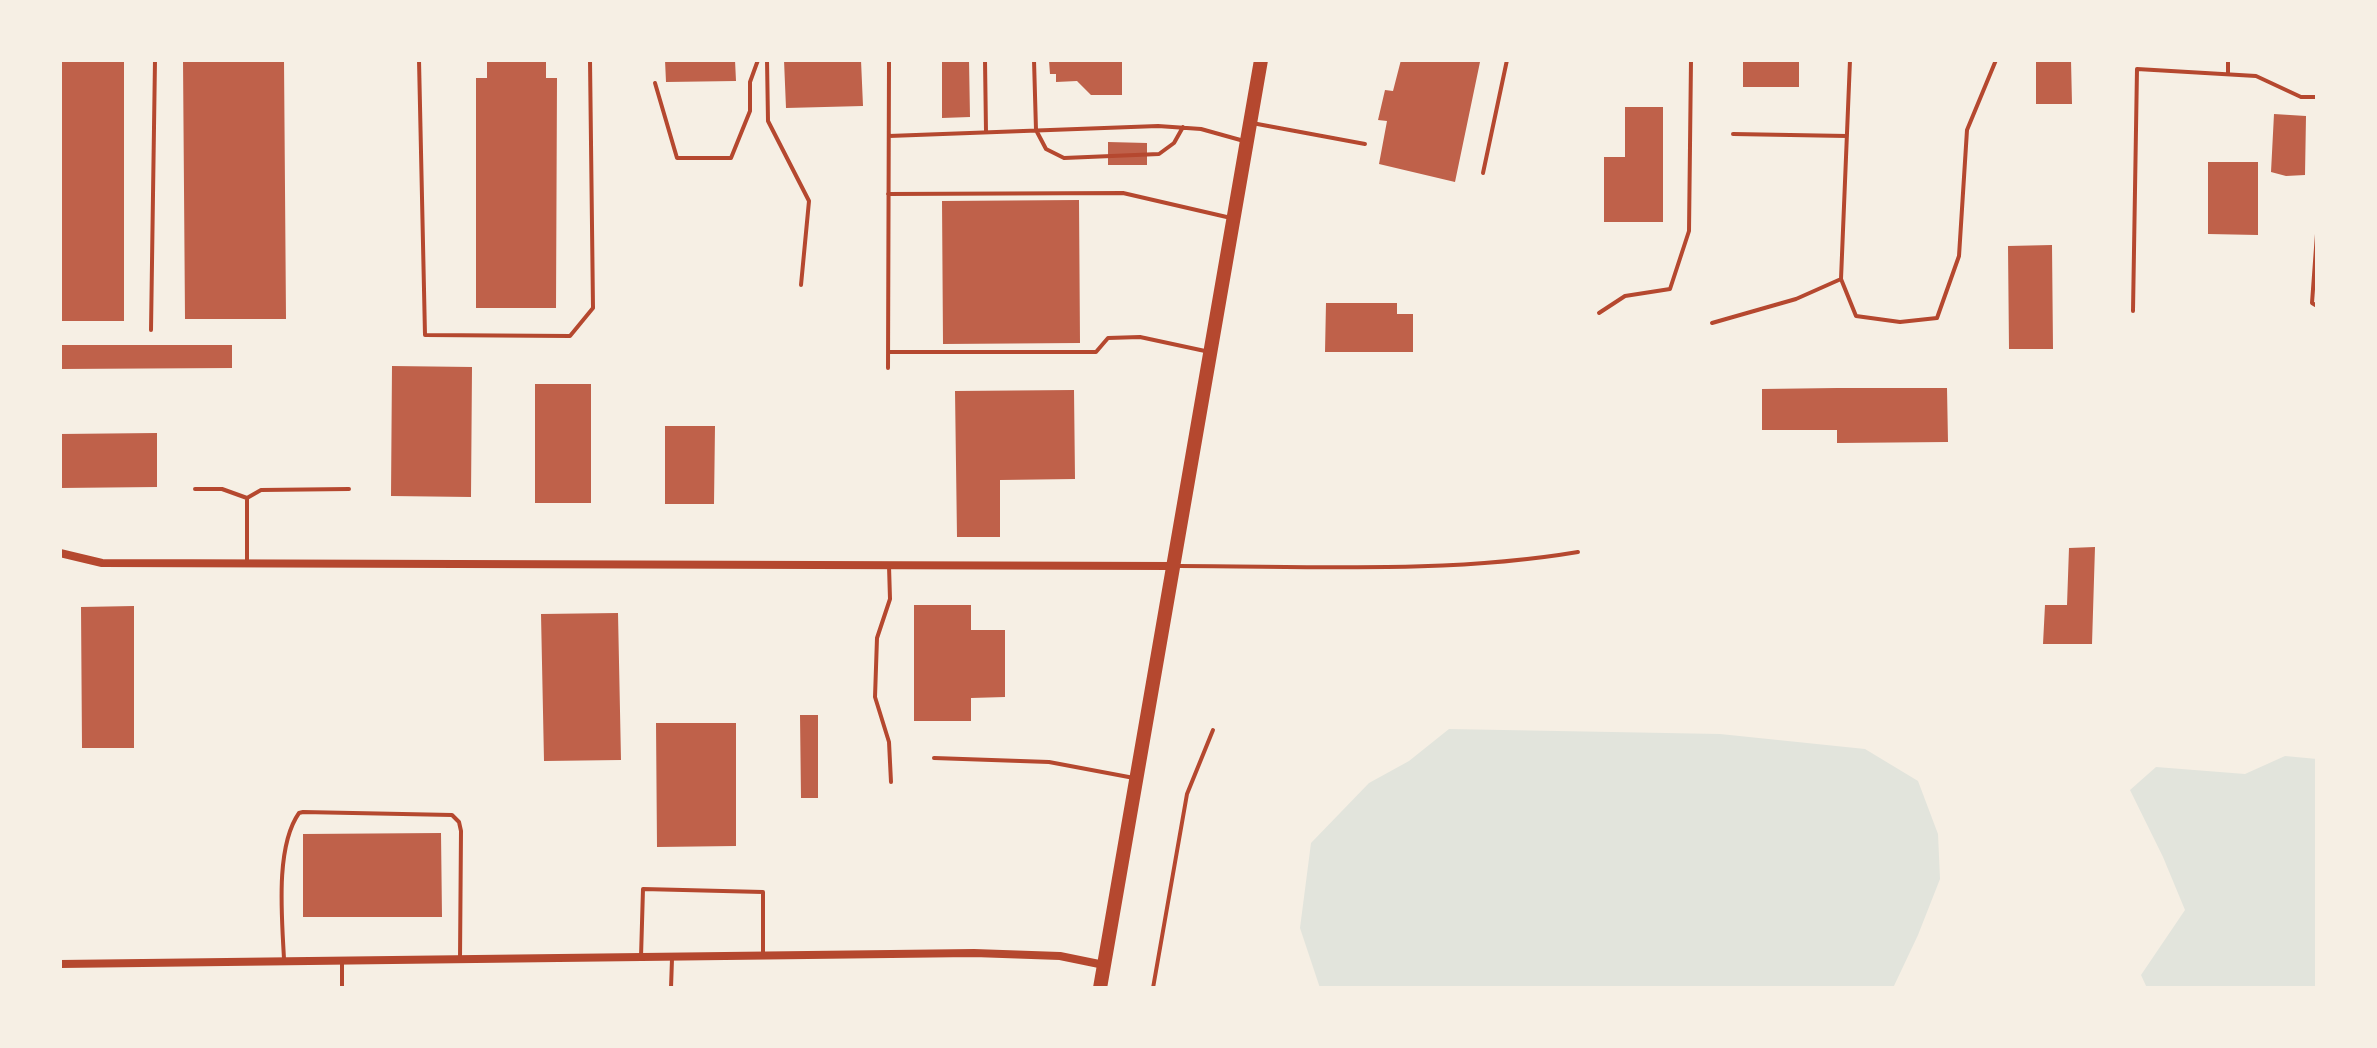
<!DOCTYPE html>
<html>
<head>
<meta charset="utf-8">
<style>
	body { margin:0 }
	#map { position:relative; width:2377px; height:1048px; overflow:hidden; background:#f6efe4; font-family:Lora,serif }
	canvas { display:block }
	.frame { position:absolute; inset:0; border:62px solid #f6efe4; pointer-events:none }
</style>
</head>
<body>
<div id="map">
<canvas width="2377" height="1048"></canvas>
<div class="frame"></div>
</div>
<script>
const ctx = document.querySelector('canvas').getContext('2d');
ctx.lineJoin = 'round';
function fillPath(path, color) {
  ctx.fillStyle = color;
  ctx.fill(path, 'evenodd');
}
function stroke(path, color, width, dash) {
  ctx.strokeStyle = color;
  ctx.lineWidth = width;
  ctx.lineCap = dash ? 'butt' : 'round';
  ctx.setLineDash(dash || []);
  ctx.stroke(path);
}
const green = new Path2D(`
	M1449 729 1720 734 1865 749 1918 781 1938 834 1940 879 1918 935 1893 988H1320L1300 928 1311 843 1369 783 1409 761Z
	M2285 756 2317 759V988H2147L2141 975 2185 910 2163 857 2130 790 2156 767 2245 774Z`);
const building = new Path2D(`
	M60 60H124V321H60Z
	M183 60H284L286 319H185Z
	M487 60H546V78H557L556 308H476V78H487Z
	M665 60H735L736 81 666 82Z
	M784 60H861L863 106 786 108Z
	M942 60H969L970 117 942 118Z
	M1049 60H1122V95H1091L1077 81 1056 82V74H1050Z
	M1401 60H1468L1480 62 1455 182 1379 164 1387 121 1378 120 1385 90 1393 91Z
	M1743 60H1799V87H1743Z
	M2036 60H2071L2072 104H2036Z
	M1625 107H1663V222H1604V157H1625Z
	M2274 114 2306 116 2305 175 2286 176 2271 172Z
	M1108 142 1147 143V165H1108Z
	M2208 162H2258V235L2208 234Z
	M1079 200 1080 343 943 344 942 201Z
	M2052 245 2053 349H2009L2008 246Z
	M1326 303H1397V314H1413V352H1325Z
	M60 345H232V368L60 369Z
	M392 366 472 367 471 497 391 496Z
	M535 384H591V503H535Z
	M1837 388H1947L1948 442 1837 443V430H1762V389Z
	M1074 390 1075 479 1000 480V537H957L955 391Z
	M665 426H715L714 504H665Z
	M157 433V487L60 488V434Z
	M2095 547 2092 644H2043L2045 605H2067L2069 548Z
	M914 605H971V630H1005V697L971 698V721H914Z
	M134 606V748H82L81 607Z
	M618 613 621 760 544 761 541 614Z
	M800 715H818V798H801Z
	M656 723H736V846L657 847Z
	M441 833 442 917H303V834Z`);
const path = new Path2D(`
	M1153 988 1187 794 1213 730`);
const service = new Path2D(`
	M419 60 425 335 570 336 593 308 590 60
	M767 60 768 121 809 201 801 285
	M985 60 986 132
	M1034 60 1036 130 1046 149 1064 158 1159 154 1174 143 1183 127
	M1850 60 1841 279 1856 316 1900 322 1937 318 1959 256 1967 130 1996 60
	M2228 73V60
	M655 83 677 158H731L750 111V82L758 60
	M1252 123 1365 144
	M1733 134 1847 136
	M889 136 1158 126 1201 129 1244 141
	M1483 173 1507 60
	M888 194 1123 193 1231 218
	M2317 234 2312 303 2317 306
	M2133 311 2137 69 2256 76 2301 97H2317
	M1599 313 1625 296 1670 289 1689 231 1691 60
	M1712 323 1796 299 1841 279
	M151 330 155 60
	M888 352H1096L1108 338 1140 337 1205 351
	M888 368 889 60
	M195 489H222L247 498
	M247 562V498L261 490 349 489
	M889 566 890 599 877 638 875 697 889 742 891 782
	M1179 566C1311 566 1447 574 1578 552
	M934 758 1049 762 1134 778
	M641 957 643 889 763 892V953
	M284 959C282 918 275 847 299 813L303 812 452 815 459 822 461 831 460 959
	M342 962V988
	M671 988 672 959`);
const minor = new Path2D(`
	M60 553 102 563 1172 566
	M60 964 974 953 1060 956 1104 965`);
const primary = new Path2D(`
	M1100 988 1261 60`);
fillPath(green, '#e2e4dc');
fillPath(building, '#bf614a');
stroke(path, '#b5482f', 4);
stroke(service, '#b5482f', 4);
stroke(minor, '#b5482f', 8);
stroke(primary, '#b5482f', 14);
</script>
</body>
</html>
